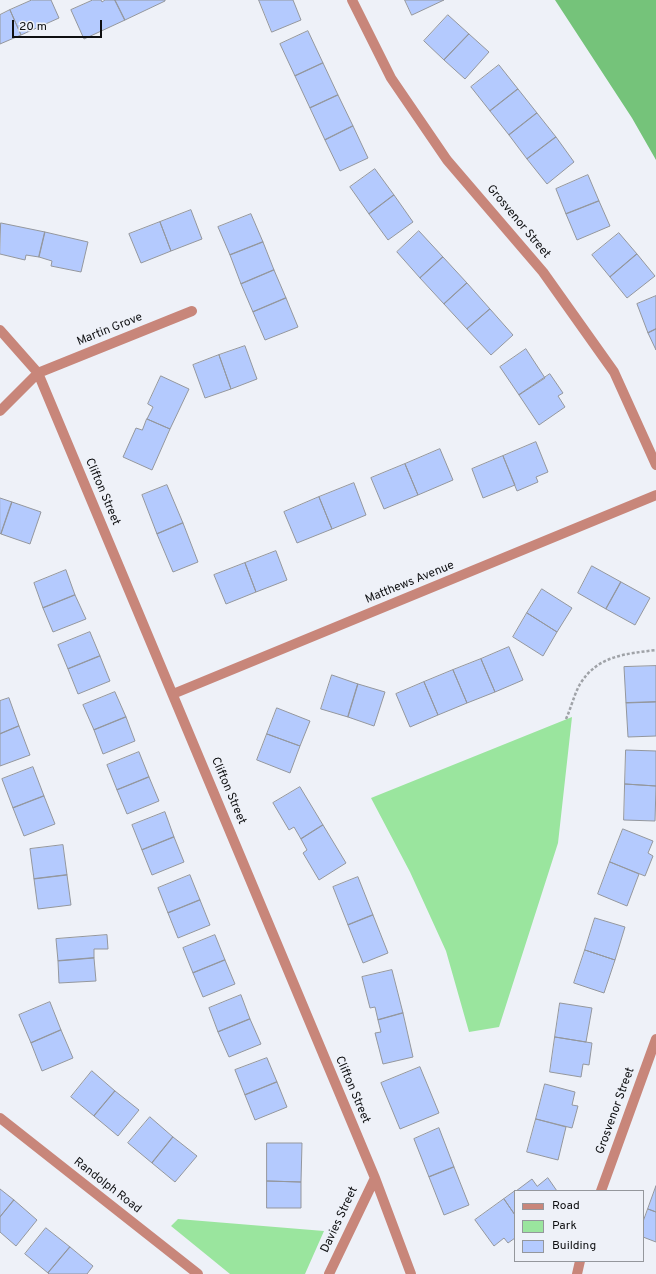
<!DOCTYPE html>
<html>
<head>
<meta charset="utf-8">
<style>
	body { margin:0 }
	#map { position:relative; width:656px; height:1274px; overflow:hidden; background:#eef1f8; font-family:Overpass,sans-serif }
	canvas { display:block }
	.legend { position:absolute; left:514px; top:1190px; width:130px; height:72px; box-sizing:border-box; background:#eef1f8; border:1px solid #94979c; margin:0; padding:5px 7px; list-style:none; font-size:12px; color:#0e0f11 }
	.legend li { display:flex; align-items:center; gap:8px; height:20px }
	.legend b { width:20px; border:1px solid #94979c }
	.scale { position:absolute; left:12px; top:20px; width:90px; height:18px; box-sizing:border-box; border:2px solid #0e0f11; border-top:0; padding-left:5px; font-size:12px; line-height:14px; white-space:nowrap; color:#0e0f11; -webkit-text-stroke:3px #eef1f8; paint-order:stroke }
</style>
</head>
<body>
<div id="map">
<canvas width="656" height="1274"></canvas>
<ul class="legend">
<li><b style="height:5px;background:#c8867a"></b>Road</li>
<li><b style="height:11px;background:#9ae59e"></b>Park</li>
<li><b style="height:11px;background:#b4cafe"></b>Building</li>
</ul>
<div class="scale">20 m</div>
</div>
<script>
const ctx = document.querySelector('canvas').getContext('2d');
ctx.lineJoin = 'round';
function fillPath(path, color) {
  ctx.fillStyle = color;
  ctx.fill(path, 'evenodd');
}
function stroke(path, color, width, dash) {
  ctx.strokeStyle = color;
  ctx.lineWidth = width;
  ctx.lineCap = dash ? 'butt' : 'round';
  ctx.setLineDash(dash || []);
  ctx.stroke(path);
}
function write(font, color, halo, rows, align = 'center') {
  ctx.font = font + ' Overpass,sans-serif';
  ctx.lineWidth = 3;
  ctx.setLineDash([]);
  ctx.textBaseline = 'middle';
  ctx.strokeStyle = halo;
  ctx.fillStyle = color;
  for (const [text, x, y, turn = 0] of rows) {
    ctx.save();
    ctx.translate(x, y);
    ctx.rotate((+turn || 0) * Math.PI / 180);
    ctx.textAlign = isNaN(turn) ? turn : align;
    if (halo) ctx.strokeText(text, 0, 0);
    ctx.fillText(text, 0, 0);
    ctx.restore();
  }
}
const green = new Path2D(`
	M572 717 558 843 499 1027 469 1032 446 951 410 872 371 798Z
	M178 1219 324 1231 305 1274H230L171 1226Z`);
const forest = new Path2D(`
	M555 0H656V160L632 118Z`);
const building = new Path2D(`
	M32 0H51L59 18 21 35 10 10Z
	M93 0H101L102 2 105 0H115L125 20 84 39 71 10Z
	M115 0H165V1L125 20Z
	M259 0H293L301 20 272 32Z
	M405 0H444L412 15Z
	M10 10 21 35 0 44V15Z
	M448 15 469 34 444 60 424 41Z
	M308 31 323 63 295 76 280 44Z
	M469 34 489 52 465 79 444 60Z
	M323 63 338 95 310 108 295 76Z
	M499 65 518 89 490 111 471 87Z
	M518 89 537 113 509 135 490 111Z
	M338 95 353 126 325 140 310 108Z
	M537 113 556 137 527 159 509 135Z
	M353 126 368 158 340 171 325 140Z
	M556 137 574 162 547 184 527 159Z
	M375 169 394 195 369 214 350 187Z
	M588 175 599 201 566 214 556 189Z
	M394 195 413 222 388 240 369 214Z
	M599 201 610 226 577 240 566 214Z
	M191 210 202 239 171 251 160 222Z
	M251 214 263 242 230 255 218 227Z
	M160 222 171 251 141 263 129 234Z
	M1 223 45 232 39 257 26 255 25 260 0 254Z
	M419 231 443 257 420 278 397 252Z
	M45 232 88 242 81 272 51 266 52 261 39 257Z
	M619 233 637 254 610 277 592 255Z
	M263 242 274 270 241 284 230 255Z
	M637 254 655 276 627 298 610 277Z
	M443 257 467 283 444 304 420 278Z
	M274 270 286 298 253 312 241 284Z
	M467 283 490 309 467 329 444 304Z
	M656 296V329L648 333 637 304Z
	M286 298 298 327 265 340 253 312Z
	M490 309 513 335 491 355 467 329Z
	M656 329V350L648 333Z
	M245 346 257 379 231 389 219 355Z
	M526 349 545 378 519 395 500 367Z
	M219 355 231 389 205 398 193 365Z
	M550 374 563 393 558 396 565 407 539 425 519 395Z
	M161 376 189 389 170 429 147 419 153 407 148 404Z
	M147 419 170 429 152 470 123 457 136 428 142 430Z
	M536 442 548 472 536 477 538 482 517 491 503 456Z
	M440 449 453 480 418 495 405 464Z
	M503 456 515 485 483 498 472 469Z
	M405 464 418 495 384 509 371 478Z
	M354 483 366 515 332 529 319 497Z
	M167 485 183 523 157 534 142 495Z
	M319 497 332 529 297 543 284 512Z
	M0 498 12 502 1 534 0 533Z
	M12 502 41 512 30 544 1 534Z
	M183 523 198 562 173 572 157 534Z
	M276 551 287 580 256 592 245 563Z
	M245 563 256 592 226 604 214 575Z
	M592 566 621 582 606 609 578 593Z
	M66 570 75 595 43 608 34 583Z
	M621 582 650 598 635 625 606 609Z
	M542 589 572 608 557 632 527 613Z
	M75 595 86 619 53 632 43 608Z
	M527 613 557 632 543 656 513 637Z
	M90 632 100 656 68 669 58 645Z
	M509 647 523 680 495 692 481 659Z
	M100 656 110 681 78 694 68 669Z
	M481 659 495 692 467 703 453 670Z
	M656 666V702L626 703 624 667Z
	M453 670 467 703 438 715 424 682Z
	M332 675 358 684 348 717 321 709Z
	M424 682 438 715 410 727 396 694Z
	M358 684 385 692 374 726 348 717Z
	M115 692 126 717 94 730 83 705Z
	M9 698 19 726 0 734V701Z
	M656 702V736L628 737 626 703Z
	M277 708 310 721 300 746 267 734Z
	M126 717 135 741 103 754 94 730Z
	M19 726 30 755 0 766V734Z
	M267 734 300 746 290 773 257 760Z
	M626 750 656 751V786L625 784Z
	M139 752 149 777 117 790 107 765Z
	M33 767 44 796 13 808 2 779Z
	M149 777 159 801 127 814 117 790Z
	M625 784 656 786 655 821 624 820Z
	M300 787 323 825 301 839 294 827 289 830 273 803Z
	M44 796 55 824 24 836 13 808Z
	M165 812 174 837 142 850 132 825Z
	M323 825 346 863 319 880 303 853 307 850 301 839Z
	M623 829 653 841 648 853 653 856 645 876 610 862Z
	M174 837 184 862 152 875 142 850Z
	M63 845 67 875 34 879 30 849Z
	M610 862 639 874 627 906 598 894Z
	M67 875 71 905 38 909 34 879Z
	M190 875 200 900 168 913 158 888Z
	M358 877 373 915 348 925 333 887Z
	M200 900 210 925 178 938 168 913Z
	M373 915 388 953 363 963 348 925Z
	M595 918 625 927 615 960 585 950Z
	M107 935 108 949H94V958L58 961 56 939Z
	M215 935 225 960 193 973 183 948Z
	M585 950 615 960 604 993 574 983Z
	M94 958 96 981 59 983 58 961Z
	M225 960 235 984 203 997 193 973Z
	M392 970 403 1013 378 1020 375 1007 370 1008 362 977Z
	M241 995 250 1019 218 1032 209 1008Z
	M50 1002 61 1030 31 1043 19 1015Z
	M560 1003 592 1008 586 1042 555 1037Z
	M403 1013 413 1057 383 1064 375 1033 381 1032 378 1020Z
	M250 1019 261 1044 229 1057 218 1032Z
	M61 1030 73 1058 42 1071 31 1043Z
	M555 1037 592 1043 589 1065 583 1064 581 1077 550 1072Z
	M267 1058 277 1082 245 1095 235 1070Z
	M420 1067 439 1113 400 1129 381 1083Z
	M92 1071 115 1091 94 1116 71 1097Z
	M277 1082 287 1107 255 1120 245 1095Z
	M545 1084 575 1092 572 1105 578 1106 572 1128 536 1119Z
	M115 1091 139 1110 118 1136 94 1116Z
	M150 1117 173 1137 152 1163 128 1143Z
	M536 1119 566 1127 558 1160 527 1152Z
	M439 1128 454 1167 429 1177 414 1139Z
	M173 1137 197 1156 175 1182 152 1163Z
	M267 1143H302L301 1182 267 1181Z
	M454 1167 469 1205 444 1215 429 1177Z
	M548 1178 557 1191H516L532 1179 537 1186Z
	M267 1181 301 1182V1208H267Z
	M656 1186V1212L648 1209Z
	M0 1189 14 1200 0 1217Z
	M515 1191V1215L504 1199Z
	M504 1199 515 1215V1238L508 1243 504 1238 494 1246 475 1220Z
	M14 1200 37 1220 16 1246 0 1232V1217Z
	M648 1209 656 1212V1242L643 1237V1222Z
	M46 1228 70 1247 48 1273 25 1254Z
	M70 1247 93 1266 87 1274H49L48 1273Z`);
const path = new Path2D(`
	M566 719C571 708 574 695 580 684 598 655 626 654 656 650`);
const minor = new Path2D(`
	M352 0 391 78 447 160 543 272 614 372 656 465
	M0 330 38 373 375 1178 411 1274
	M0 411 38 373 192 311
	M173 694 656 495
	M0 1118 198 1274
	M601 1191 656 1039
	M329 1274 375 1178
	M577 1274 580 1261`);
const streetNames = [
	["Grosvenor Street",518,222,50],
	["Martin Grove",110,330,-22],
	["Clifton Street",102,492,67],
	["Matthews Avenue",410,583,-22],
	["Clifton Street",228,791,67],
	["Clifton Street",352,1090,67],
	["Grosvenor Street",616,1111,-70],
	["Randolph Road",107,1186,38],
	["Davies Street",340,1220,-65]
];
fillPath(green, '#9ae59e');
fillPath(forest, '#75c37a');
fillPath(building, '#b4cafe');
stroke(building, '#94979d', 1);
stroke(path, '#a0a3a8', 2.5, [3, 2]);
stroke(minor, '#c8867a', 10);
write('12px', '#0e0f11', '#eef1f8', streetNames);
</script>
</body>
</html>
